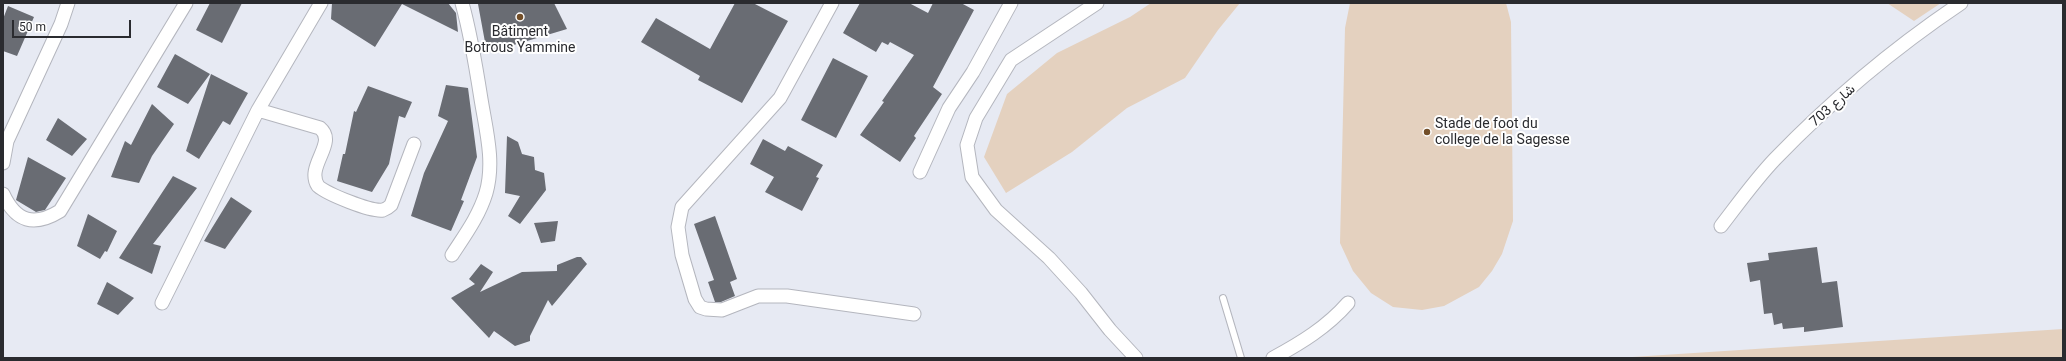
<!DOCTYPE html>
<html>
<head>
<meta charset="utf-8">
<style>
	body { margin:0 }
	#map { position:relative; width:2066px; height:361px; overflow:hidden; background:#e7eaf3; font-family:Roboto,sans-serif }
	canvas { display:block }
	.frame { position:absolute; inset:0; border:4px solid #2a2b2f; pointer-events:none }
	.scale { position:absolute; left:12px; top:20px; width:119px; height:18px; box-sizing:border-box; border:2px solid #2a2b2f; border-top:0; padding-left:5px; font-size:12px; line-height:14px; white-space:nowrap; color:#2a2b2f; -webkit-text-stroke:3px #fff; paint-order:stroke }
</style>
</head>
<body>
<div id="map">
<canvas width="2066" height="361"></canvas>
<div class="frame"></div>
<div class="scale">50 m</div>
</div>
<script>
const ctx = document.querySelector('canvas').getContext('2d');
ctx.lineJoin = 'round';
function fillPath(path, color) {
  ctx.fillStyle = color;
  ctx.fill(path, 'evenodd');
}
function stroke(path, color, width, dash) {
  ctx.strokeStyle = color;
  ctx.lineWidth = width;
  ctx.lineCap = dash ? 'butt' : 'round';
  ctx.setLineDash(dash || []);
  ctx.stroke(path);
}
function write(font, color, halo, rows, align = 'center') {
  ctx.font = font + ' Roboto,Vazirmatn,sans-serif';
  ctx.lineWidth = 4;
  ctx.setLineDash([]);
  ctx.textBaseline = 'middle';
  ctx.strokeStyle = halo;
  ctx.fillStyle = color;
  for (const [text, x, y, turn = 0] of rows) {
    ctx.save();
    ctx.translate(x, y);
    ctx.rotate((+turn || 0) * Math.PI / 180);
    ctx.textAlign = isNaN(turn) ? turn : align;
    if (halo) ctx.strokeText(text, 0, 0);
    ctx.fillText(text, 0, 0);
    ctx.restore();
  }
}
const green = new Path2D(`
	M1151 3H1240L1218 30 1185 78 1127 108 1072 152 1006 193 984 157 1007 94 1057 53 1130 17Z
	M1350 3H1506L1511 22 1513 221 1502 254 1492 271 1479 287 1444 306 1422 310 1393 307 1371 293 1353 271 1340 243 1345 28Z
	M1887 3H1941L1914 21Z
	M2063 329V358H1617Z`);
const building = new Path2D(`
	M210 3H242L222 43 196 30Z
	M332 3H448L456 13 458 32 402 4 375 47 331 19Z
	M492 3H554L567 29 487 53 478 4Z
	M735 3H753L788 21 742 103 698 80 700 76 641 42 656 18 710 49Z
	M860 3H909L928 13 933 3H961L974 10 933 87 942 94 914 136 916 138 900 162 860 135 884 102 882 101 914 55 890 42 888 45 882 42 876 52 843 33Z
	M8 6 34 17 17 56 3 51V19Z
	M175 54 210 74 188 104 157 87Z
	M833 58 868 76 836 138 801 120Z
	M211 74 248 93 230 125 223 121 199 159 186 151Z
	M446 85 468 88 477 157 461 200 464 201 451 231 411 216 424 173 448 121 438 116Z
	M368 86 412 102 405 118 399 116 389 164 372 192 337 181 343 154H345L354 111 356 112Z
	M152 104 174 124 152 156 139 183 111 177 125 141 131 145Z
	M58 118 87 139 72 156 46 140Z
	M507 136 518 142 522 154 534 157 535 170 544 173 546 190 520 224 508 216 520 196 505 193Z
	M763 139 785 151 788 146 823 165 816 177 819 178 802 211 765 192 774 177 750 164Z
	M28 157 66 178 45 210 40 211 36 212 16 200Z
	M173 176 197 188 153 244 161 246 152 274 119 258Z
	M231 197 252 211 225 249 204 241Z
	M88 214 117 231 107 252 105 251 100 259 77 246Z
	M715 216 737 279 730 282 735 296 721 302H715L708 282 714 280 694 224Z
	M558 221 555 241 541 243 534 223Z
	M1817 247 1822 283 1837 281 1843 327 1804 332V327L1783 329 1782 323 1774 325 1772 313 1764 314 1760 280 1750 282 1747 263 1769 260 1768 253Z
	M577 257H581L587 264 552 306 548 300 530 336V341L515 346 494 331 489 338 451 298 475 284 469 279 481 264 493 272 480 292 522 272 557 271V265Z
	M107 282 134 298 118 315 97 304Z`);
const lane = new Path2D(`
	M1223 298 1241 358`);
const street = new Path2D(`
	M832 3 780 98 682 207 678 227 682 255 695 299 700 307 706 309 722 310 758 296H787L914 314
	M1097 3 1011 60 976 118 967 145 972 177 996 210 1049 258 1081 293 1110 330 1136 358
	M258 110 320 128C338 143 305 166 318 186 327 194 371 212 383 210 386 209 389 207 391 205L414 144
	M3 163 7 141 61 24 68 3
	M920 172 949 108 973 72 1011 3
	M3 194C16 222 34 227 60 211L186 3
	M1721 226C1738 204 1755 180 1775 159 1831 101 1894 48 1961 3
	M452 255C465 235 479 216 486 193 495 162 486 130 481 99 476 67 471 35 462 3
	M162 303 258 110 321 3
	M1273 358C1301 343 1327 327 1348 303`);
const markers = [
	[520,17,4,"#734f29"],
	[1427,132,4,"#734f29"]
];
const poiNames = [
	["Bâtiment",520,32],
	["Botrous Yammine",520,48],
	["Stade de foot du",1435,124,"left"],
	["college de la Sagesse",1435,140,"left"]
];
const streetNames = [
	["شارع 703",1833,106,-42]
];
fillPath(green, '#e4d1bf');
fillPath(building, '#696c73');
stroke(lane, '#b4b6be', 8);
stroke(street, '#b4b6be', 15);
stroke(lane, '#fff', 6);
stroke(street, '#fff', 13);
for (const [x, y, r, color] of markers) {
  const dot = new Path2D();
  dot.arc(x, y, r, 0, 2 * Math.PI);
  ctx.fillStyle = color;
  ctx.fill(dot);
  stroke(dot, '#fff', 1.5);
}
write('14px', '#2a2b2f', '#fff', poiNames);
write('14px', '#2a2b2f', '#fff', streetNames);
</script>
</body>
</html>
